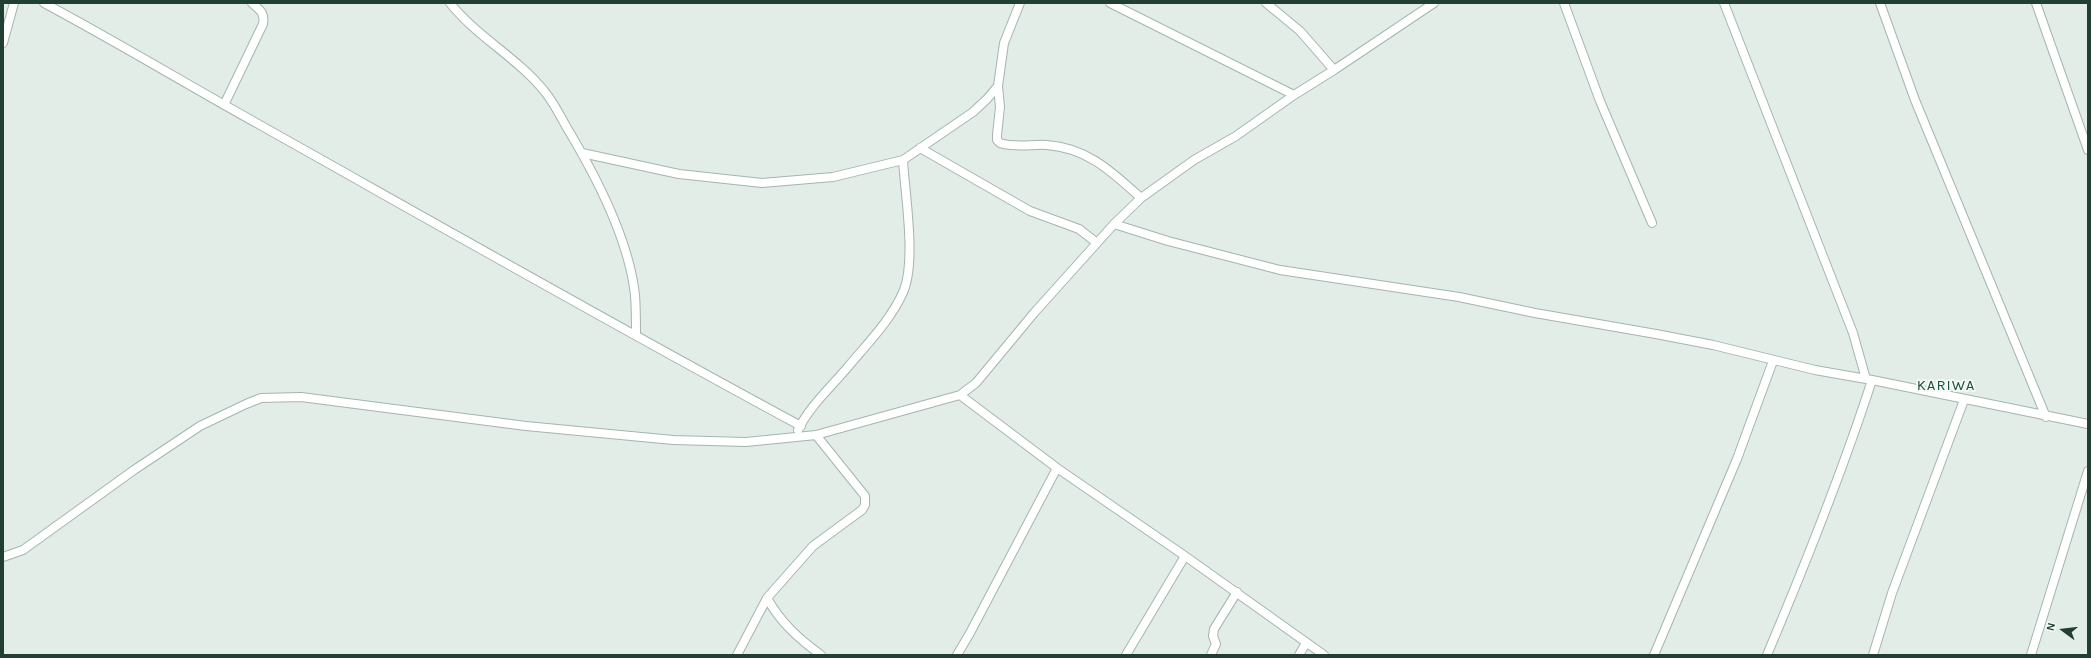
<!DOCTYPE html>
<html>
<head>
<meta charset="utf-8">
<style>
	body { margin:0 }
	#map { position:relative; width:2091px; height:658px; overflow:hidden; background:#e2ede7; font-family:Karla,sans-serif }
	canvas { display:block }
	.frame { position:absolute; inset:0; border:4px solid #223f34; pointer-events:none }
	.north { position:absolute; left:2043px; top:610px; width:40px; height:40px; -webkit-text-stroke:3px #f3f9f5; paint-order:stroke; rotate:285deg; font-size:11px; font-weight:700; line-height:16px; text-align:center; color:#223f34 }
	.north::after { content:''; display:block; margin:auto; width:14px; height:18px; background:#223f34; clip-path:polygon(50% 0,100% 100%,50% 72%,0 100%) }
</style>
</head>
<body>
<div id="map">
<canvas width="2091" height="658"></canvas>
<div class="frame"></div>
<div class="north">N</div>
</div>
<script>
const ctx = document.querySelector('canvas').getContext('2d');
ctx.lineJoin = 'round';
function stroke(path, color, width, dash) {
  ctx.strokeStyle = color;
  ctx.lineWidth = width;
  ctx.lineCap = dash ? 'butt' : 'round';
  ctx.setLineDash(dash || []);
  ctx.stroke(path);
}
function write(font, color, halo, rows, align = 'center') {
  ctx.font = font + ' Karla,sans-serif';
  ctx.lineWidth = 4;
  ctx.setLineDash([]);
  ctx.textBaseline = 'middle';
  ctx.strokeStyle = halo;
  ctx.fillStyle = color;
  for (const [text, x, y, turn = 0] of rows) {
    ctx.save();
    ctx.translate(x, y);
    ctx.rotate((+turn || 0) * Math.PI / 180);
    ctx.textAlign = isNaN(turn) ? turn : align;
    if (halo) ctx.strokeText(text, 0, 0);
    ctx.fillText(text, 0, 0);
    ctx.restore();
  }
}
const street = new Path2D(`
	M44 3C117 42 188 85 260 125 440 226 619 328 801 426
	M450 3C477 37 518 58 545 92 555 104 562 120 570 133 598 180 629 241 635 295 636 308 636 322 636 335
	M1110 3 1294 95
	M1266 3 1300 31 1334 70
	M1564 3 1600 101 1652 223
	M1724 3 1853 333 1866 379
	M1880 3 1915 100 2046 417
	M2036 3 2088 150
	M3 43 14 3
	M998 86 1000 107 997 135V140L1000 143C1015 148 1032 144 1047 145 1088 148 1112 172 1141 198
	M224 105 263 24C265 13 260 10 252 3
	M920 148 1030 211 1079 229 1097 243
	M582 153 679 174 762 183 833 177 903 160 973 112 987 99 998 86 1004 43 1020 3
	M1114 224 1168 241 1280 270 1459 297 1535 313 1656 334 1713 345 1815 370 1872 380 2088 424
	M960 395 1057 468 1185 556 1324 655
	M798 430C809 407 831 387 847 368 867 344 892 319 904 290 916 259 905 194 903 160
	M3 557 23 550 134 470 200 426 246 404 261 398 301 397 526 426 673 440 746 442 816 435 960 395 976 383 1034 313 1114 224 1141 198 1194 160 1236 136 1294 95 1334 70 1434 3
	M767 598C780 622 799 639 821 655
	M737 655 767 598 813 546 862 510 865 505V496L816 435
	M957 655 970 633 1057 468
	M1126 655 1185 556
	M1211 655 1216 644 1213 636 1214 629 1237 592
	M1299 655 1306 643
	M1654 655 1737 459 1773 361
	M1767 655C1805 565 1842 473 1872 380
	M1873 655 1892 593 1964 400
	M2031 655 2088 471`);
const quarterNames = [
	["KARIWA",1946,386]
];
stroke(street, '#a5b5ae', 10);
stroke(street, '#fff', 8);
ctx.letterSpacing = '1px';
write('15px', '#1d513f', '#f3f9f5', quarterNames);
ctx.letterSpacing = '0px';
</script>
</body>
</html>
